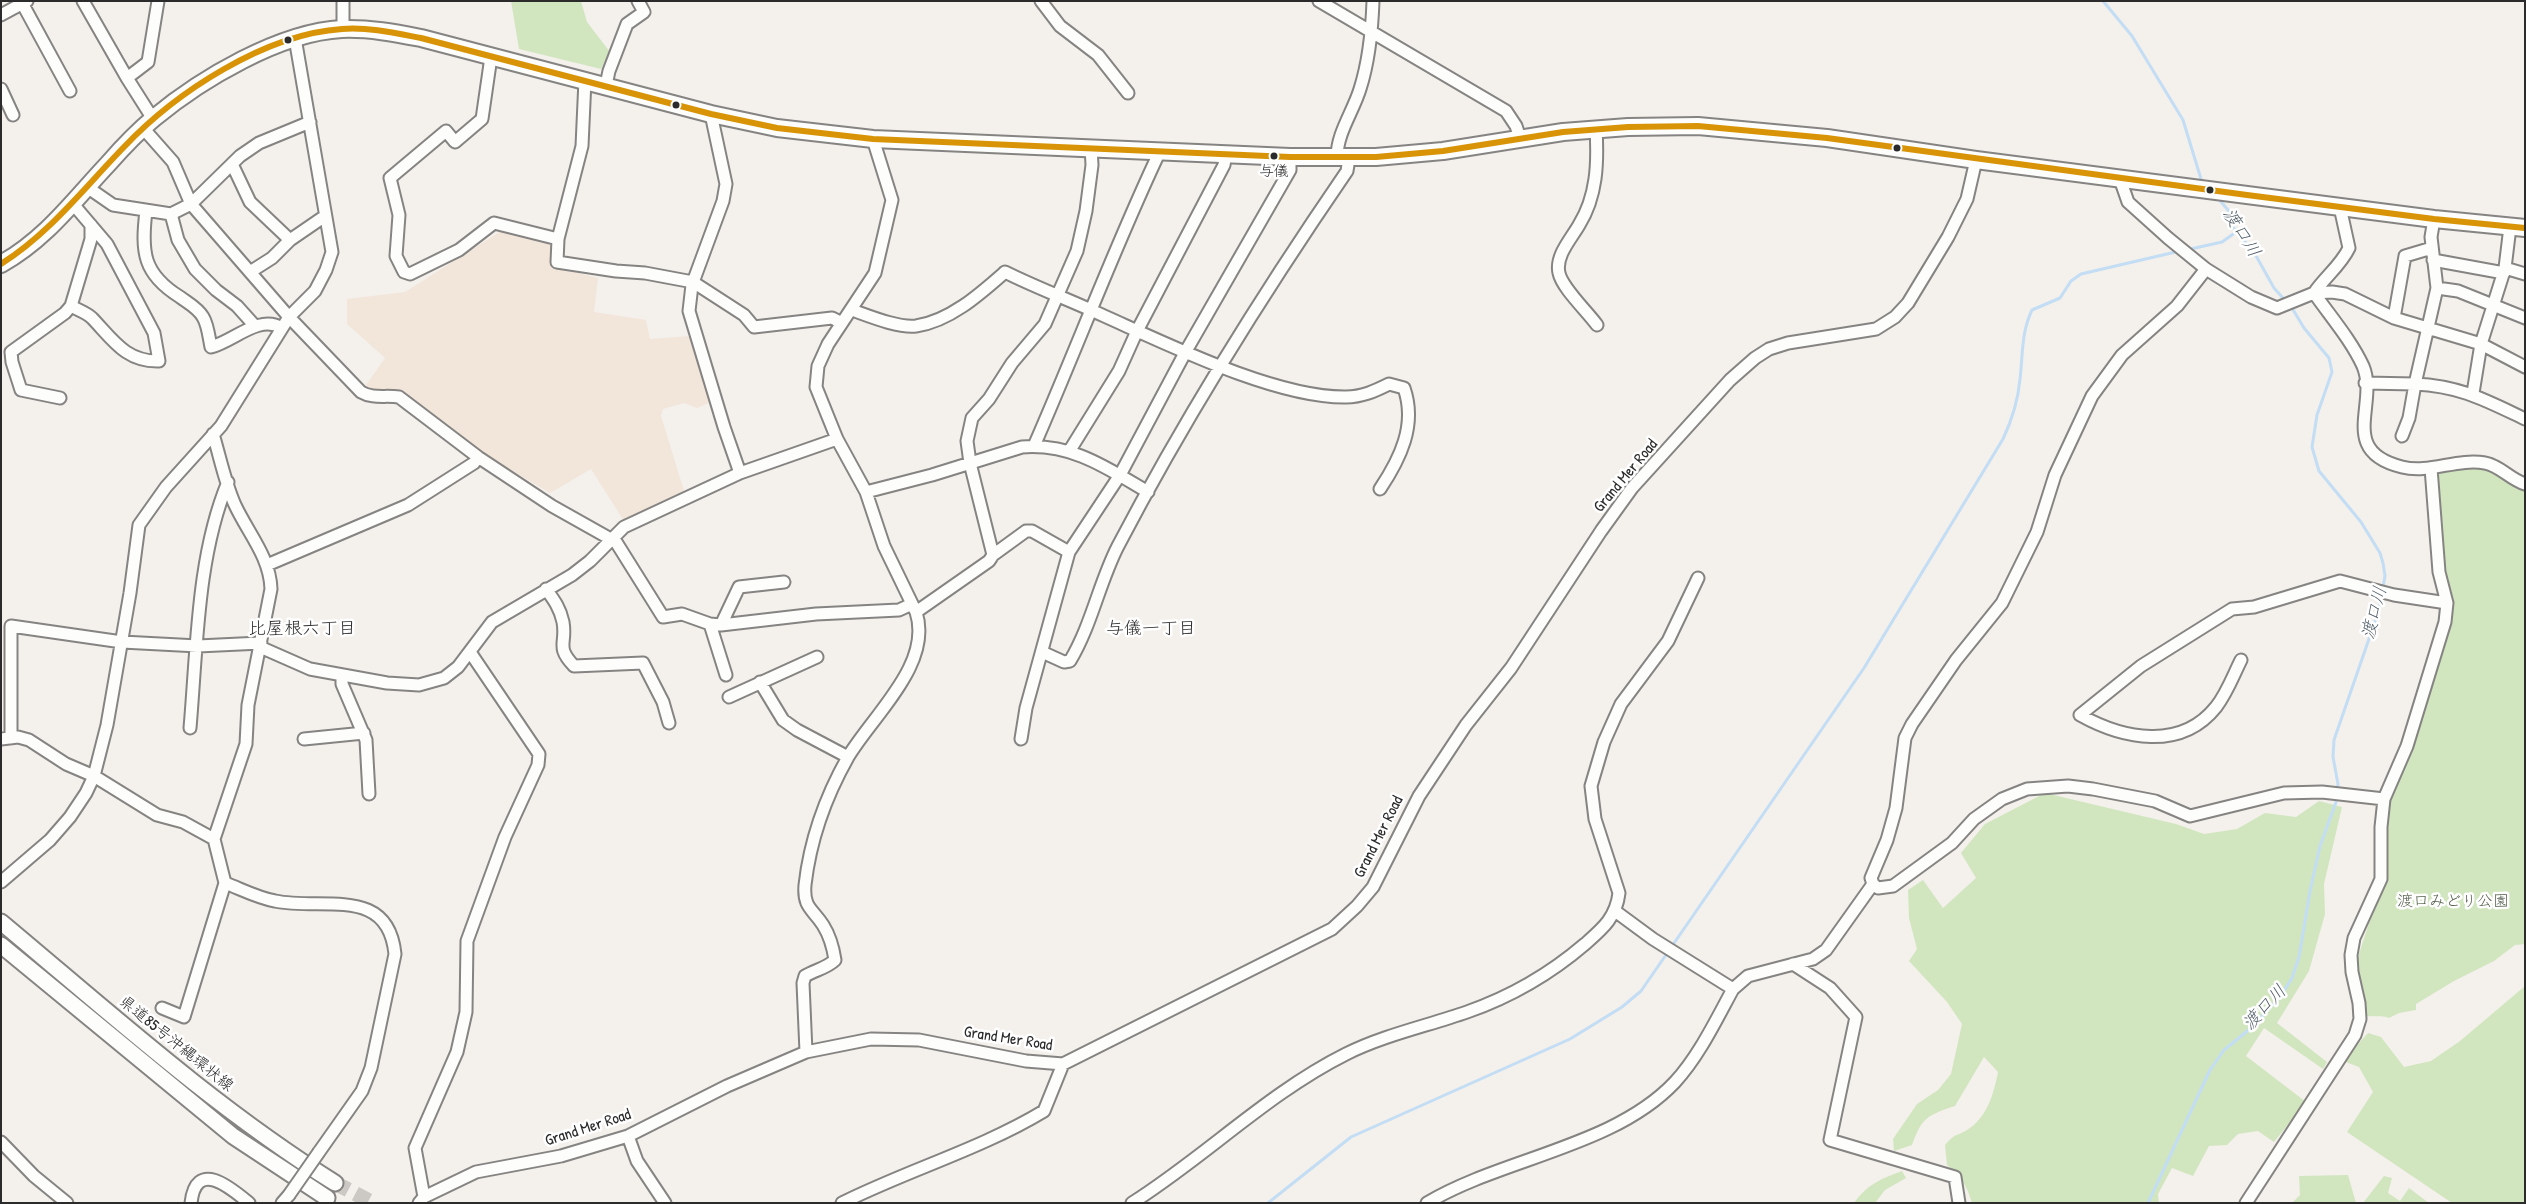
<!DOCTYPE html>
<html>
<head>
<meta charset="utf-8">
<style>
	body { margin:0 }
	#map { position:relative; width:2526px; height:1204px; overflow:hidden; background:#f4f0ec; font-family:"Patrick Hand",sans-serif }
	canvas { display:block }
	.frame { position:absolute; inset:0; border:2px solid #2b2b2b; pointer-events:none }
</style>
</head>
<body>
<div id="map">
<canvas width="2526" height="1204"></canvas>
<div class="frame"></div>
</div>
<script>
const ctx = document.querySelector('canvas').getContext('2d');
ctx.lineJoin = 'round';
function fillPath(path, color) {
  ctx.fillStyle = color;
  ctx.fill(path, 'evenodd');
}
function stroke(path, color, width, dash) {
  ctx.strokeStyle = color;
  ctx.lineWidth = width;
  ctx.lineCap = dash ? 'butt' : 'round';
  ctx.setLineDash(dash || []);
  ctx.stroke(path);
}
function write(font, color, halo, rows, align = 'center') {
  ctx.font = font + ' "Patrick Hand","Klee One",sans-serif';
  ctx.lineWidth = 5;
  ctx.setLineDash([]);
  ctx.textBaseline = 'middle';
  ctx.strokeStyle = halo;
  ctx.fillStyle = color;
  for (const [text, x, y, turn = 0] of rows) {
    ctx.save();
    ctx.translate(x, y);
    ctx.rotate((+turn || 0) * Math.PI / 180);
    ctx.textAlign = isNaN(turn) ? turn : align;
    if (halo) ctx.strokeText(text, 0, 0);
    ctx.fillText(text, 0, 0);
    ctx.restore();
  }
}
const built = new Path2D(`
	M501 231 551 242V266L598 278 594 312 646 320 650 339 690 336 711 402 697 408 684 403 663 409 661 416 685 494 624 521 591 469 550 493 494 460 397 390H371L366 385 385 358 347 324V299L405 292Z`);
const green = new Path2D(`
	M511 1H581L587 22 610 52 601 69 519 49Z
	M2485 463 2525 484V944L2515 945 2494 961 2454 981 2416 1004V1010L2399 1013 2389 1018C2382 1015 2373 1017 2365 1016L2357 960 2383 880 2390 800 2412 738 2451 603 2431 468Z
	M2045 793 2176 824 2204 834 2237 829 2265 813 2296 817 2319 801 2342 807 2324 884 2325 914 2309 971 2277 1023 2327 1062 2323 1069 2264 1028 2246 1056 2306 1102 2274 1142 2258 1131 2238 1134 2227 1145 2209 1146 2193 1176 2172 1168 2158 1194 2159 1203H1972C1967 1186 1961 1176 1947 1165L1945 1145C1956 1132 1956 1137 1967 1130 1987 1118 1994 1093 1998 1072L1984 1057 1955 1106C1928 1115 1922 1117 1912 1145L1894 1151 1893 1139 1917 1104 1938 1090 1951 1074 1962 1024 1947 1002 1909 961 1917 949 1909 918 1908 890 1923 880 1943 908 1976 878 1961 853 1985 824Z
	M2525 986V1203H2452L2347 1132 2373 1092 2359 1067 2343 1061 2368 1033 2381 1037 2404 1067 2431 1061 2460 1041Z
	M1902 1171 1906 1178 1885 1190 1875 1203H1854C1866 1185 1882 1178 1902 1171Z
	M2348 1175 2356 1203H2292L2300 1195 2299 1176Z
	M2384 1176 2392 1178 2388 1193 2400 1201 2409 1188 2429 1203H2363Z`);
const stream = new Path2D(`
	M2103 1 2132 36 2183 120 2201 179 2205 183
	M2186 250 2222 242 2236 232
	M1268 1203 1351 1137 1570 1039 1622 1007 1641 991 1864 668 2003 439C2012 420 2018 401 2020 379 2023 355 2021 333 2032 310L2060 298 2071 281 2081 274 2180 251
	M2148 1203 2210 1070 2224 1050 2251 1028 2280 997 2292 978 2299 957 2310 891 2320 846 2336 802 2338 784 2333 757 2334 740 2379 610 2385 576 2383 563 2380 553 2361 522 2319 471 2312 447 2317 415 2332 372 2329 358 2304 328 2292 308 2274 288 2255 254 2233 227V216L2217 197`);
const majorTunnel = new Path2D(`
	M335 1183 373 1203`);
const minor = new Path2D(`
	M21 1 70 91
	M83 1 127 78 153 119
	M343 1V29
	M1041 1 1060 26 1098 55 1128 93
	M1319 1 1506 111 1516 126 1520 138
	M1 15 27 1
	M491 57 482 119 455 142 446 131 390 178 399 215 396 256 404 272 410 274 459 250 494 223 558 239
	M127 78 148 62 158 1
	M585 80 582 146 558 239 557 262 616 271 645 273 693 282 744 315 754 327 832 318 842 323
	M606 85 609 71 627 24 644 12 638 1
	M1 89 13 115
	M711 114 726 184 723 201 692 285 689 311 724 427 740 473
	M143 128 173 162 191 204 289 317 361 392C373 399 385 395 399 397L478 457 552 506 616 542 663 617 682 614 710 624 721 625 816 614 899 610 912 604
	M1596 129C1598 163 1597 196 1579 225 1571 239 1555 256 1559 273 1562 288 1587 311 1597 325
	M1337 157C1337 133 1353 112 1360 89 1369 61 1372 30 1373 1
	M232 164 250 202 290 240
	M2120 179 2128 202 2168 238 2206 269 2251 297 2277 308 2314 293 2332 292 2345 294 2394 318 2481 344 2525 367
	M87 187 113 205 171 214 191 204 240 156 259 143 310 122
	M146 211C141 252 143 274 180 297 188 303 198 308 203 317 208 325 209 338 211 347 234 341 259 314 282 328
	M171 214 178 240 195 269 216 290 237 306 255 326
	M2434 219 2431 237 2437 288 2415 384C2460 386 2485 400 2525 419
	M2433 260 2504 273
	M2505 268 2525 274
	M2206 269 2177 306 2122 355 2092 396 2055 475 2037 532 2002 603 1956 660 1912 724 1905 738 1896 808 1887 840 1871 878 1873 884 1878 888 1893 886 1952 843 1974 819 2002 799 2027 789 2068 786 2093 789 2155 801 2190 816 2284 793 2322 792 2384 799
	M250 272 272 258 290 240 325 216
	M2437 288 2458 291 2525 318
	M2314 293C2331 317 2351 340 2363 366 2379 404 2337 451 2402 467 2429 474 2457 458 2485 463 2499 465 2511 480 2525 484
	M2314 293C2325 277 2341 265 2349 248L2340 207
	M71 306C78 310 87 313 92 318 113 340 126 362 159 361L154 333 107 244 73 204
	M852 310C869 316 898 328 916 326 950 321 980 294 1005 272 1037 288 1070 300 1102 315 1167 344 1276 398 1346 397 1362 397 1375 391 1389 384L1404 388C1417 425 1400 459 1380 489
	M2394 318 2405 256 2432 248
	M2365 383 2415 384 2409 418 2402 436
	M2473 393 2481 344 2505 268 2510 227
	M60 398 21 390 12 362 11 352 65 313 71 306 91 239V225
	M1034 446C1077 348 1114 248 1160 151
	M1070 450 1119 371 1137 331 1224 165 1226 154
	M866 492 932 475 1022 447C1072 443 1107 468 1148 492
	M993 555 1026 531H1032L1069 552
	M267 565 408 505 474 463 478 457
	M546 589C554 600 560 608 563 622 567 644 555 646 574 666L643 663 663 702 669 723
	M916 612 989 561 993 555 970 463 967 441 972 418 989 399 1012 363 1045 324 1077 251 1086 211 1092 165 1091 147
	M710 624 726 675
	M721 625 739 587 784 582
	M260 647 310 669 387 683 419 685 444 678 458 667 492 622 572 575 590 561 624 527 740 473 837 439
	M1042 652 1064 662 1070 661C1092 624 1099 583 1118 546 1186 416 1264 292 1347 171L1349 158
	M2241 660C2233 676 2227 693 2216 707 2181 751 2123 739 2080 715L2141 666 2232 609 2254 607 2340 581 2394 595 2447 603
	M342 675V684L366 740 369 794
	M760 682 783 720 797 730 848 757
	M729 697 817 657
	M190 728C197 648 197 556 228 482
	M11 738V626L122 642 198 646 261 643
	M1 739 18 737 29 740 66 764 94 776 157 815 183 822 214 839
	M304 739 364 733
	M1021 739 1026 708 1069 552 1120 475 1186 351 1290 170V157
	M1 882 50 840 70 817 86 793 94 776 107 725 130 593 139 525 166 487 221 426 289 317 315 291 326 270 332 252 295 38
	M225 883C241 889 258 898 275 901 323 911 388 885 395 954L371 1068 362 1091 319 1152
	M1615 911 1653 939 1733 989
	M1793 964 1830 988 1856 1017 1830 1140 1955 1177 1959 1203
	M162 1008 184 1017 225 883 214 839 246 744 248 705 271 589C270 557 248 533 235 505 225 483 220 457 213 434
	M806 1052 803 983 805 976C815 970 827 968 835 960 833 947 830 936 823 925 813 909 803 908 805 885 810 841 826 796 848 757 873 715 933 664 916 612L884 546 866 492 837 439 816 387 818 366 828 344 875 273 892 200 873 139
	M628 1136 637 1161 665 1203
	M1 1142 34 1176 67 1203
	M424 1197 415 1148 457 1052 466 1012 467 941 505 837 538 765 539 754 470 652
	M191 1203C196 1158 231 1188 249 1203
	M282 1203 289 1195
	M419 1203 424 1197 476 1172 561 1156 628 1136 727 1086 806 1052 871 1039 919 1040 1026 1061 1063 1064 1332 929 1357 906 1373 887 1419 796 1466 725 1511 668 1601 531 1632 488 1730 380 1755 358 1769 349 1788 343 1876 329 1895 317 1908 303 1948 237 1967 199 1976 160
	M842 1203C908 1170 981 1149 1044 1111L1063 1064
	M1132 1203C1205 1157 1268 1093 1346 1054 1384 1035 1427 1026 1467 1012 1510 997 1550 974 1585 944 1602 929 1616 918 1619 893L1595 819 1591 786 1604 742 1621 704 1668 641 1698 578
	M1427 1203C1502 1158 1614 1147 1675 1082 1699 1056 1716 1020 1733 989L1748 976 1813 959 1826 950 1873 884
	M2246 1203 2355 1035 2360 1019 2359 1003 2352 972 2351 955 2354 938 2381 879V827L2384 799 2407 746 2445 622 2447 603 2439 572 2431 468`);
const major = new Path2D(`
	M1 922C110 1013 215 1108 335 1183
	M1 945 233 1136 327 1198`);
const highway = new Path2D(`
	M1 264C46 239 74 200 108 164 122 148 137 132 154 118 201 79 280 32 342 29 369 28 395 33 421 38L711 114 777 128 873 139 1290 157H1376L1443 151 1563 132 1628 127 1698 126 1827 138 1976 160 2247 195 2434 219 2525 228`);
const minorBridge = new Path2D(`
	M289 1195 319 1152`);
const bus1 = new Path2D(`
	M1 264C50 233 84 188 124 147 176 92 265 34 342 29 369 27 395 33 421 38L711 114 777 128 873 139 1290 157H1376L1443 151 1563 132 1628 127 1698 126 1827 138 2247 195 2434 219 2525 228`);
const markers = [
	[288,40,4.5,"#2b2b2b"],
	[676,105,4.5,"#2b2b2b"],
	[1897,148,4.5,"#2b2b2b"],
	[1274,156,4.5,"#2b2b2b"],
	[2210,190,4.5,"#2b2b2b"]
];
const busNames = [
	["与儀",1274,172]
];
const streetNames = [
	["Grand Mer Road",1626,476,-50],
	["Grand Mer Road",1379,837,-63],
	["Grand Mer Road",1008,1039,9],
	["県道85号沖縄環状線",176,1044,39],
	["Grand Mer Road",588,1128,-18]
];
const parkNames = [
	["渡口みどり公園",2453,902]
];
const waterNames = [
	["渡口川",2241,233,58],
	["渡口川",2375,613,-76],
	["渡口川",2265,1008,-47]
];
const neighbourhoodNames = [
	["比屋根六丁目",302,629],
	["与儀一丁目",1151,629]
];
fillPath(built, '#f2e6db');
fillPath(green, '#d1e6bf');
stroke(stream, '#c2ddf4', 3);
stroke(majorTunnel, '#ccc9c5', 15, [15, 8]);
stroke(minor, '#858482', 15);
stroke(major, '#858482', 19);
stroke(highway, '#858482', 20);
stroke(minor, '#fdfdfc', 11);
stroke(major, '#fdfdfc', 15);
stroke(highway, '#fdfdfc', 16);
stroke(minorBridge, '#858482', 15, []);
stroke(minorBridge, '#fdfdfc', 11);
stroke(bus1, '#d89406', 6);
for (const [x, y, r, color] of markers) {
  const dot = new Path2D();
  dot.arc(x, y, r, 0, 2 * Math.PI);
  ctx.fillStyle = color;
  ctx.fill(dot);
  stroke(dot, '#fff', 2);
}
write('15px', '#2b2b2b', '#fff', busNames);
write('16px', '#2b2b2b', '#fff', streetNames);
write('16px', '#54604c', '#fff', parkNames);
write('italic 18px', '#525e68', '#fff', waterNames);
write('18px', '#2b2b2b', '#fff', neighbourhoodNames);
</script>
</body>
</html>
